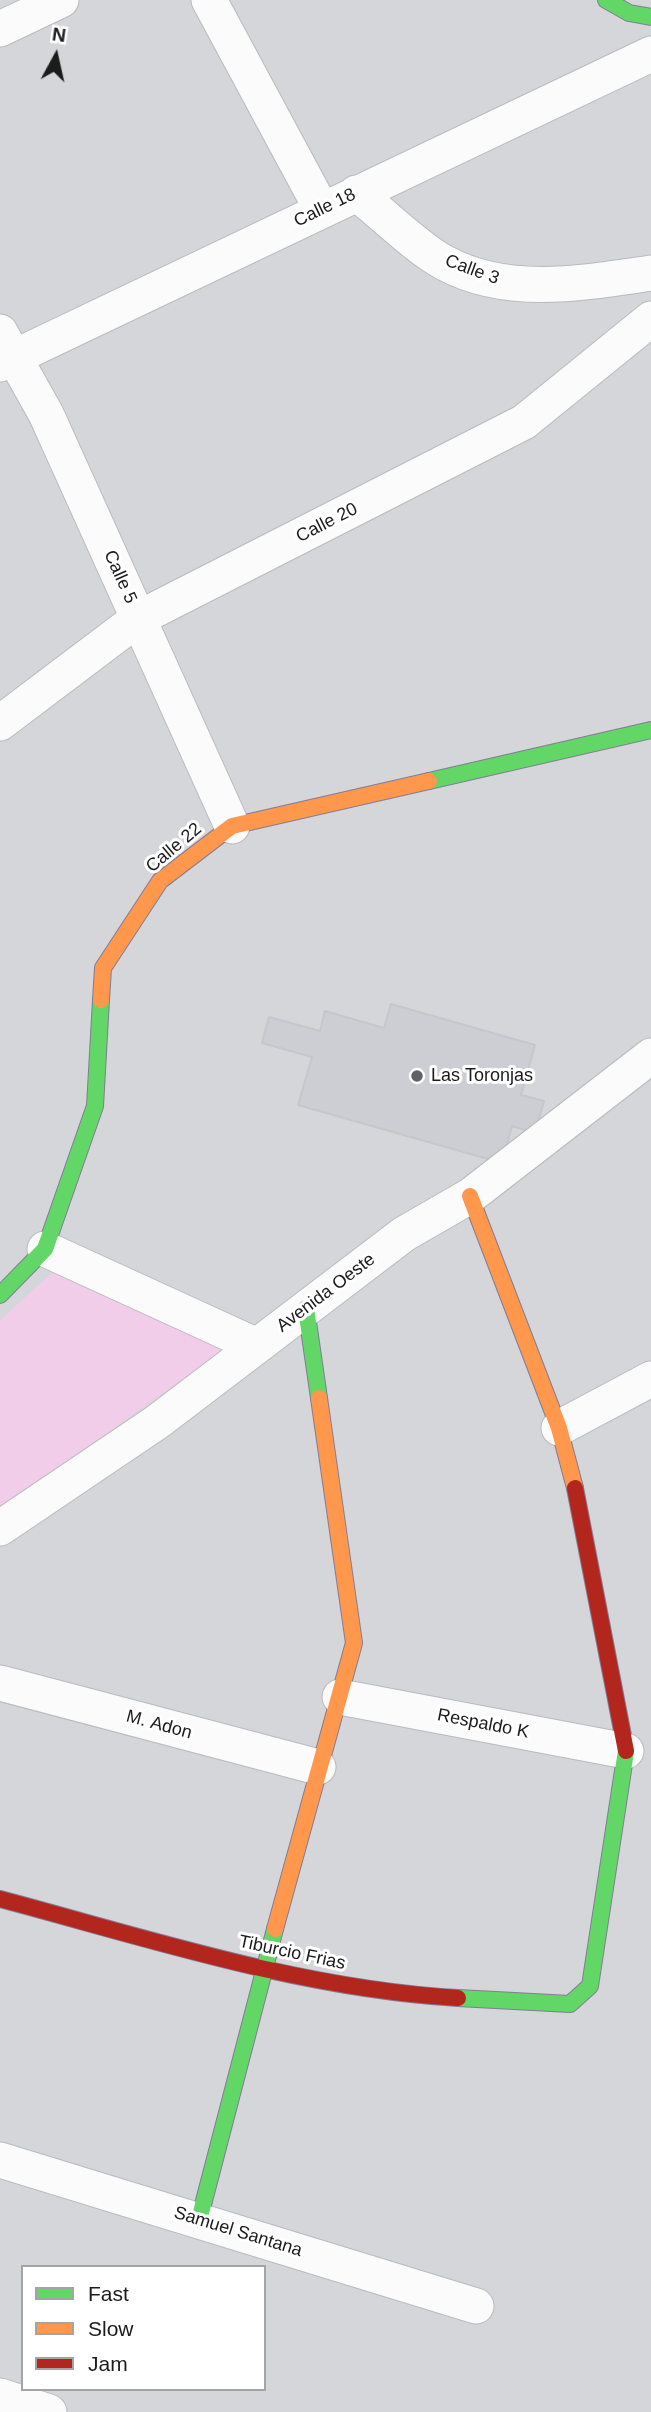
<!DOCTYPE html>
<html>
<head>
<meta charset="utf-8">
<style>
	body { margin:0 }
	#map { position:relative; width:651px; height:2412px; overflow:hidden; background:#e4e4ea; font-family:Helvetica,sans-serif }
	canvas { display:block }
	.legend { position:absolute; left:21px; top:2265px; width:245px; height:126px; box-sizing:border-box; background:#fff; border:2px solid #a4a4a4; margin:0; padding:9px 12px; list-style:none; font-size:21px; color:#1b1b1b }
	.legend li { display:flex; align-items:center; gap:14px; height:35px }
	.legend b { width:35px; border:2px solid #a4a4a4 }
	.north { position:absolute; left:21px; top:21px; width:70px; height:70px; -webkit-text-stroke:5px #fff; paint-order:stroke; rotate:8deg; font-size:19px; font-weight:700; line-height:28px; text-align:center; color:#1b1b1b }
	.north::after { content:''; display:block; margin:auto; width:24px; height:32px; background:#1b1b1b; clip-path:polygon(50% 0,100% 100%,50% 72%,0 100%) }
</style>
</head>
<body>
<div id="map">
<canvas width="651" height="2412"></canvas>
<ul class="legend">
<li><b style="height:9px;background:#63d668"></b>Fast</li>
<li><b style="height:9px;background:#ff974d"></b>Slow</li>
<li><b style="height:9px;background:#b3261e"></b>Jam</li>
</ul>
<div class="north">N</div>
</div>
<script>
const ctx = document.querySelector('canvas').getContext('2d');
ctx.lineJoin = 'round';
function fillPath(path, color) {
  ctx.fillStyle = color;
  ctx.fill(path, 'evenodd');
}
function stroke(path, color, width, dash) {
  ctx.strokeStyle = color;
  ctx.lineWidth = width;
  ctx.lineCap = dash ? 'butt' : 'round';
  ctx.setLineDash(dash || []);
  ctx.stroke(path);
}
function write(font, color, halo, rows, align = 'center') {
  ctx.font = font + ' Helvetica,sans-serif';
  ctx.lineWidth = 6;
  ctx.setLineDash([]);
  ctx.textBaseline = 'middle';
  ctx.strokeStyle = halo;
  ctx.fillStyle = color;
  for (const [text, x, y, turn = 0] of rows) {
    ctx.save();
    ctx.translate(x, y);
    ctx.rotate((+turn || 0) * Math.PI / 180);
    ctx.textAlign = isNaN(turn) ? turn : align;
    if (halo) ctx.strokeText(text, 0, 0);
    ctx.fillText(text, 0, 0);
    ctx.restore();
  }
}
const residential = new Path2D(`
	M0 0H651V2412H0ZM23 2267H264V2389H23Z`);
const park = new Path2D(`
	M56 1269 224 1350 0 1509V1320Z`);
const building = new Path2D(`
	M391 1004 535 1045 521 1095 544 1101 535 1133 512 1126 502 1163 298 1105 312 1057 262 1043 269 1017 320 1031 325 1011 384 1028Z`);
const street = new Path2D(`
	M209 0 322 210
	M0 29 61 0
	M356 193C381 212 419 250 445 263 508 297 584 283 651 273
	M0 332 46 414 232 826
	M0 364 651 54
	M0 723 139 618 524 422 651 319
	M45 1249 257 1346
	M559 1428 651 1379
	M0 1528 157 1422 404 1234 470 1196 651 1056
	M0 1683 318 1767
	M340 1697 626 1751
	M0 2160 476 2306
	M0 2396 49 2412`);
const fast = new Path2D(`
	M606 0 629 13 651 17
	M429 781 651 730
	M0 1295 45 1249 95 1106 101 1000
	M306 1308 319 1398
	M458 1998 570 2004 590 1986 626 1751
	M199 2220 275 1929`);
const slow = new Path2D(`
	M101 1000 103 968 160 881 232 826 429 781
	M470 1196 559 1428 575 1488
	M275 1929 354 1643 319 1398`);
const jam = new Path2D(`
	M575 1488 626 1751
	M0 1899C150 1939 302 1989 458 1998`);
const markers = [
	[417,1076,7,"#616163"]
];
const streetNames = [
	["Calle 18",325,208,-26],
	["Calle 3",472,270,20],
	["Calle 20",327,523,-27],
	["Calle 5",120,577,66],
	["Calle 22",174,848,-40],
	["Avenida Oeste",326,1293,-37],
	["Respaldo K",483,1724,11],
	["M. Adon",159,1725,15],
	["Tiburcio Frias",292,1953,12],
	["Samuel Santana",238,2232,17]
];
const poiNames = [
	["Las Toronjas",431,1076]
];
fillPath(residential, '#d5d6d9');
fillPath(park, '#f1cde9');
fillPath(building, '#ccced3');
stroke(building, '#c5c7cd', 2);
stroke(street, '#bababd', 37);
stroke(fast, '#837c95', 18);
stroke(slow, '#837c95', 18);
stroke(jam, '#837c95', 18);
stroke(street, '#fbfbfc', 35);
stroke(fast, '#63d668', 16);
stroke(slow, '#ff974d', 16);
stroke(jam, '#b3261e', 16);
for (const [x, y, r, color] of markers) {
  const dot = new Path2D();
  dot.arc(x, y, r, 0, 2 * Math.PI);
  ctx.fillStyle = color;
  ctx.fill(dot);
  stroke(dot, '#fff', 2.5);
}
write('18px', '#1b1b1b', '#fff', streetNames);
write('18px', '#1b1b1b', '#fff', poiNames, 'left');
</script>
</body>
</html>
